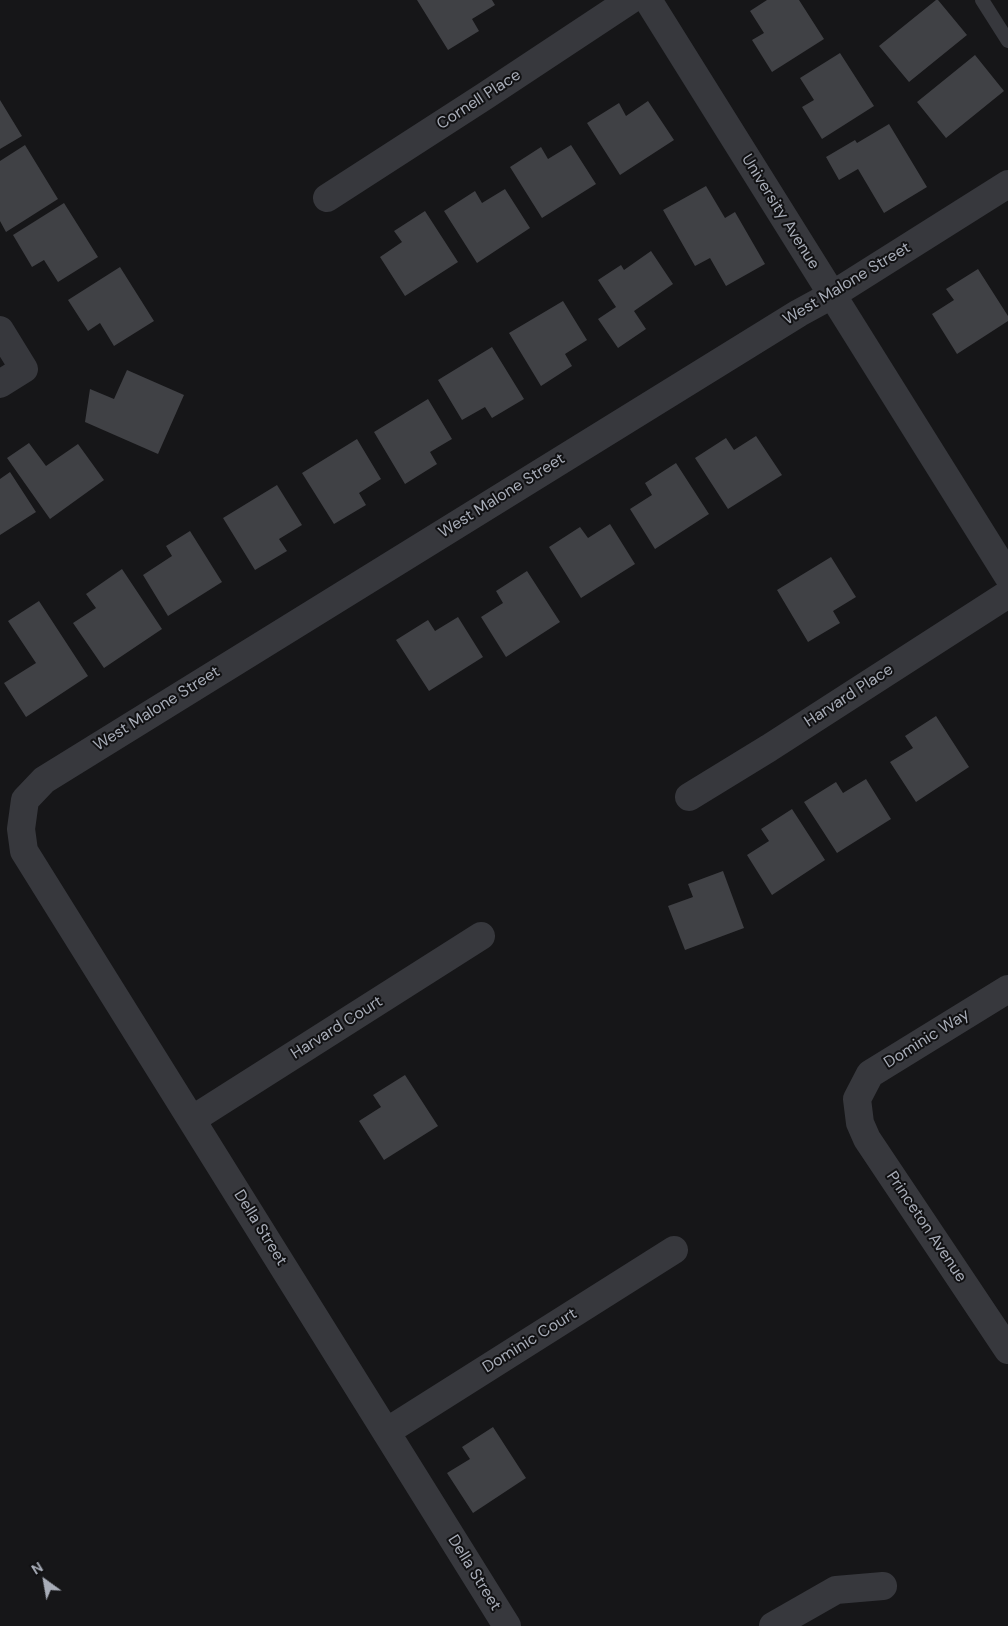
<!DOCTYPE html>
<html>
<head>
<meta charset="utf-8">
<style>
	body { margin:0 }
	#map { position:relative; width:1008px; height:1626px; overflow:hidden; background:#161618; font-family:"DM Sans",sans-serif }
	canvas { display:block }
	.north { position:absolute; left:20px; top:1556px; width:50px; height:50px; -webkit-text-stroke:4px #111113; paint-order:stroke; rotate:328deg; font-size:14px; font-weight:700; line-height:20px; text-align:center; color:#a8adb8 }
	.north::after { content:''; display:block; margin:auto; width:18px; height:22px; background:#a8adb8; clip-path:polygon(50% 0,100% 100%,50% 72%,0 100%) }
</style>
</head>
<body>
<div id="map">
<canvas width="1008" height="1626"></canvas>
<div class="north">N</div>
</div>
<script>
const ctx = document.querySelector('canvas').getContext('2d');
ctx.lineJoin = 'round';
function fillPath(path, color) {
  ctx.fillStyle = color;
  ctx.fill(path, 'evenodd');
}
function stroke(path, color, width, dash) {
  ctx.strokeStyle = color;
  ctx.lineWidth = width;
  ctx.lineCap = dash ? 'butt' : 'round';
  ctx.setLineDash(dash || []);
  ctx.stroke(path);
}
function write(font, color, halo, rows, align = 'center') {
  ctx.font = font + ' "DM Sans",sans-serif';
  ctx.lineWidth = 4;
  ctx.setLineDash([]);
  ctx.textBaseline = 'middle';
  ctx.strokeStyle = halo;
  ctx.fillStyle = color;
  for (const [text, x, y, turn = 0] of rows) {
    ctx.save();
    ctx.translate(x, y);
    ctx.rotate((+turn || 0) * Math.PI / 180);
    ctx.textAlign = isNaN(turn) ? turn : align;
    if (halo) ctx.strokeText(text, 0, 0);
    ctx.fillText(text, 0, 0);
    ctx.restore();
  }
}
const building = new Path2D(`
	M417 0H492L495 5 472 19 479 31 448 50Z
	M767 0H799L824 39 772 72 752 40 764 33 750 11Z
	M936 0H938L967 35 909 82 879 46Z
	M840 53 874 106 822 139 802 107 814 100 800 78Z
	M975 55 1004 91 946 138 917 102Z
	M0 100 22 136 0 149Z
	M648 101 674 140 620 175 587 123 619 103 626 116Z
	M889 124 927 187 884 213 858 169 839 180 826 157 855 140 857 143Z
	M25 145 58 199 6 232 0 221V161Z
	M571 145 596 184 542 218 510 167 541 147 548 159Z
	M706 186 725 218 735 212 765 264 726 286 710 258 695 266 663 210Z
	M505 189 530 228 477 263 444 211 475 191 482 203Z
	M64 203 98 257 58 282 44 260 32 267 13 235Z
	M425 211 458 262 405 296 380 257 402 242 394 231Z
	M651 251 673 284 634 311 646 329 618 348 598 319 616 307 598 280 621 265 624 270Z
	M120 267 154 321 114 346 100 323 88 331 68 300Z
	M978 269 1008 316V321L957 354 932 314 954 300 946 289Z
	M563 301 587 340 565 354 572 366 541 386 509 333Z
	M492 347 524 399 492 418 485 407 462 420 438 380Z
	M127 370 184 395 158 454 85 422 90 389 114 399Z
	M428 399 452 439 430 452 437 464 405 484 374 432Z
	M756 436 782 475 728 509 695 458 726 438 734 450Z
	M357 439 381 479 359 493 366 505 334 524 302 473Z
	M29 443 46 466 78 444 104 480 50 519 7 458Z
	M676 463 709 514 655 549 630 509 652 495 645 483Z
	M10 472 36 512 0 535V479Z
	M277 485 302 525 279 539 287 551 255 570 223 518Z
	M610 524 635 564 581 598 549 547 580 527 588 538Z
	M190 531 222 582 168 616 143 575 172 556 166 546Z
	M831 557 856 597 833 611 840 623 808 642 777 590Z
	M122 569 162 629 104 668 73 623 96 608 86 594Z
	M527 571 560 622 506 657 481 617 503 603 496 591Z
	M39 601 88 676 26 717 4 683 36 663 8 621Z
	M458 617 483 657 429 691 396 640 428 620 435 631Z
	M936 716 969 767 916 802 890 762 913 748 905 736Z
	M866 779 891 819 837 853 804 802 836 782 843 793Z
	M792 809 825 860 772 895 747 855 769 841 761 829Z
	M723 871 744 928 685 950 668 906 693 897 688 884Z
	M405 1075 438 1126 384 1160 359 1121 381 1107 373 1095Z
	M493 1427 526 1478 473 1513 447 1473 470 1459 462 1447Z`);
const lane = new Path2D(`
	M982 0 1008 41`);
const street = new Path2D(`
	M648 0 1008 576
	M327 198 485 96 630 0
	M0 330 24 369 0 384
	M689 797 769 748 1008 594
	M1008 989 870 1074 857 1099 860 1123 867 1139 1008 1350
	M193 1119 481 936
	M386 1432 674 1250
	M507 1626 24 851 21 829 25 800 44 780 799 313 832 295 1008 184
	M773 1626 836 1590 883 1586`);
const streetNames = [
	["Cornell Place",479,100,-33],
	["University Avenue",780,212,58],
	["West Malone Street",847,284,-31],
	["West Malone Street",502,496,-32],
	["Harvard Place",849,696,-33],
	["West Malone Street",157,709,-32],
	["Harvard Court",337,1028,-32],
	["Dominic Way",927,1039,-32],
	["Princeton Avenue",926,1227,56],
	["Della Street",260,1228,58],
	["Dominic Court",530,1341,-32],
	["Della Street",474,1573,58]
];
fillPath(building, '#404145');
stroke(lane, '#37383d', 14);
stroke(street, '#37383d', 28);
write('16px', '#a8adb8', '#111113', streetNames);
</script>
</body>
</html>
